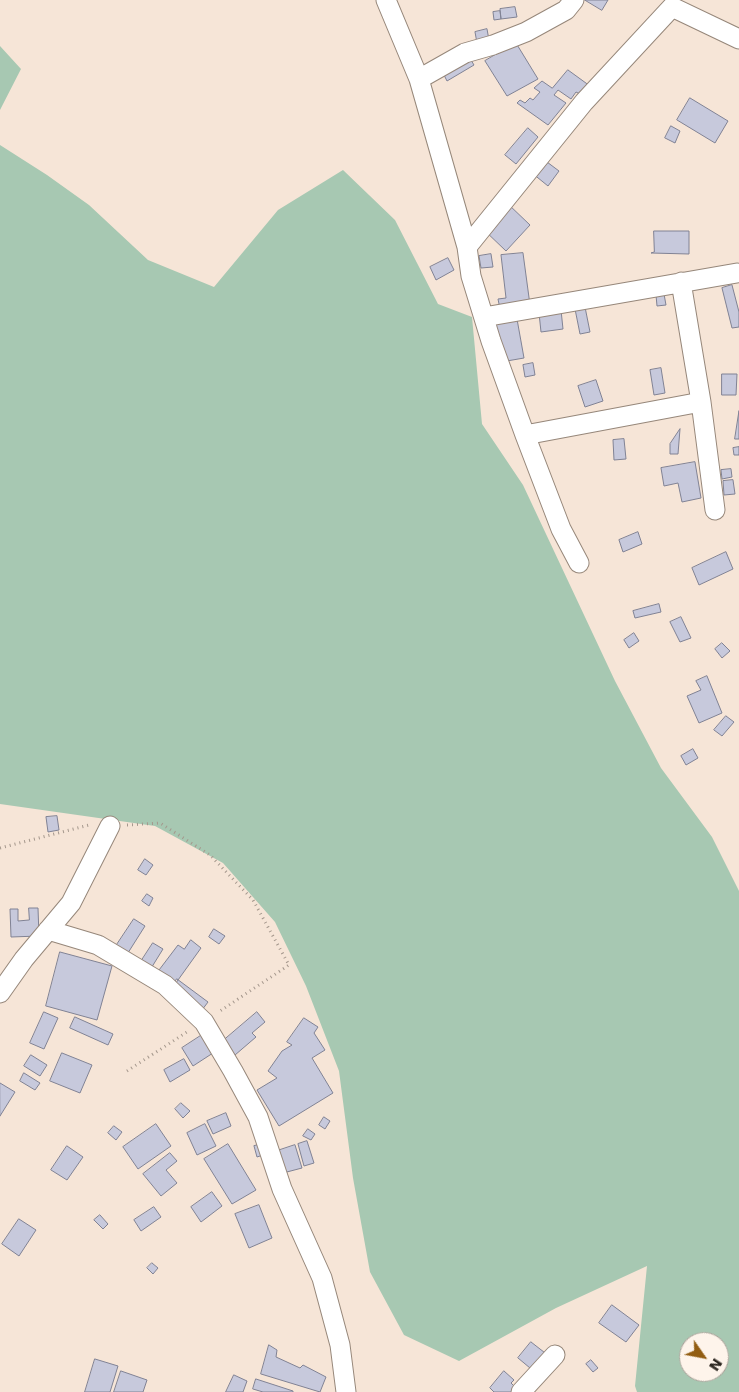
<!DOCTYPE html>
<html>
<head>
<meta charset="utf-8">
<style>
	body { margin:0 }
	#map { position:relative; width:739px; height:1392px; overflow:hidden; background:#f6e5d7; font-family:"DejaVu Sans",sans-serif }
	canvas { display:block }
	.north { position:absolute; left:679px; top:1332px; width:50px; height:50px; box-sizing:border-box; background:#fef4eb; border:1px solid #aaa29a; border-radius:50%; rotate:123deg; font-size:14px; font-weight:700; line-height:20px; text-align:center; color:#2c2620 }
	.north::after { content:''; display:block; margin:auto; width:18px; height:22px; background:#925d12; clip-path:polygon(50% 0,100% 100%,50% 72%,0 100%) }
</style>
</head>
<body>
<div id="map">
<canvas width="739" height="1392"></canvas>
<div class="north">N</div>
</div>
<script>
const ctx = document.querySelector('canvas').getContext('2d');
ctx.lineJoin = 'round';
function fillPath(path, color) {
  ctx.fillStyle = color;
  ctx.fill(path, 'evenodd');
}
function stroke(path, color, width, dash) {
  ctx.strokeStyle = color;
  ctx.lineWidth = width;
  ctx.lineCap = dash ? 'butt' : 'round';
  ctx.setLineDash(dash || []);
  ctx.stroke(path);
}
const green = new Path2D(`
	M0 46 21 69 0 110Z
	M0 145 47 175 89 205 148 260 214 287 278 210 343 170 395 220 438 304 472 317 482 424 523 485 615 681 661 768 712 837 739 891V1392H637L635 1386 647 1266 556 1308 459 1361 404 1335 370 1272 353 1178 339 1071 306 986 275 922 223 863 155 826 0 804ZM689 1342H719V1372H689Z`);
const building = new Path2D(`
	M585 0H608L602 10Z
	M515 7 517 17 501 19 500 9Z
	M500 11 501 19 494 20 493 12Z
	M487 29 489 40 477 43 475 32Z
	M516 43 538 79 507 96 485 61Z
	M469 57 474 65 447 81 443 73Z
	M568 70 590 86 582 95 576 92 571 99 558 90 554 95 566 103 548 125 517 103 520 100 525 103 530 98 533 100 540 92 534 88 542 81 552 88Z
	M690 98 728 121 715 143 677 120Z
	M671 126 680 131 675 143 665 138Z
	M528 128 538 137 516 164 505 155Z
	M543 159 559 171 548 186 532 173Z
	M507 203 530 225 506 251 482 228Z
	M654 231H689V254L651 253 654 252Z
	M523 253 530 305 500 309 498 299 506 298 501 255Z
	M491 254 493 267 481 268 479 256Z
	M448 258 454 270 436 280 430 267Z
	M732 285 739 312V327L732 328 722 288Z
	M664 294 666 305 657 306 656 295Z
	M584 302 590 332 580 334 574 304Z
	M561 310 563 329 541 332 539 313Z
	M517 319 524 358 501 362 494 323Z
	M533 363 535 375 525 377 523 365Z
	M661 368 665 393 654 395 650 370Z
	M722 374H737L736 395H722Z
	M596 380 603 401 585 407 578 386Z
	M739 411V439H735Z
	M680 429 678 454H670V444Z
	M624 439 626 459 614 460 613 440Z
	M739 447V455H734L733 448Z
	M695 462 701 498 682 502 678 483 664 486 661 468Z
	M731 469 732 477 722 479 721 470Z
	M733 480 735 494 724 495 723 481Z
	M638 532 642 544 623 552 619 540Z
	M726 552 733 569 699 585 692 568Z
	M659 604 661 612 635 618 633 611Z
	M681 617 691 638 680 642 670 622Z
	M634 633 639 641 629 648 624 640Z
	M722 643 730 651 722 658 715 649Z
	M707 676 722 713 699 723 687 696 701 690 696 681Z
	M726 716 734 722 722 736 714 730Z
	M693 749 698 758 686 765 681 756Z
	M57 816 59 830 48 832 46 817Z
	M145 859 153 865 146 875 138 870Z
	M147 894 153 898 149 906 142 901Z
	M29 908H38L39 936 11 937 10 909H18V921L29 920Z
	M134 919 145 926 126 956 114 949Z
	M214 929 225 936 219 944 209 937Z
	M191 940 201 948 173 987 156 974 178 945 184 949Z
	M153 943 163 949 150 970 140 963Z
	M60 952 112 966 97 1020 46 1006Z
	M177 979 208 1002 202 1010 171 987Z
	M44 1012 58 1018 44 1049 30 1043Z
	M257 1012 265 1022 252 1033 256 1037 235 1055 223 1041Z
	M75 1017 113 1034 108 1045 70 1028Z
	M304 1018 318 1027 314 1033 325 1050 312 1058 333 1093 279 1126 257 1090 277 1078 268 1071 282 1051 292 1045 287 1042Z
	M202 1035 213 1053 193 1066 182 1048Z
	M62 1053 92 1065 80 1093 50 1081Z
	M31 1055 47 1065 40 1076 24 1066Z
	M184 1059 190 1070 170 1082 164 1070Z
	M24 1073 40 1083 35 1090 20 1081Z
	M0 1083 15 1092 0 1116Z
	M181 1103 190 1111 183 1118 175 1109Z
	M226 1113 231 1126 213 1134 207 1121Z
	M324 1117 330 1121 325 1129 319 1125Z
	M156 1124 171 1146 138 1169 123 1147Z
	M205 1124 216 1146 197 1155 187 1133Z
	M114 1126 122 1132 116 1140 108 1133Z
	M308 1129 315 1134 311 1140 303 1136Z
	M307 1141 314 1163 304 1166 298 1144Z
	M228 1144 256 1190 232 1204 204 1159Z
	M263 1144 266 1154 257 1157 254 1146Z
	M295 1145 302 1168 283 1173 277 1151Z
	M67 1146 83 1157 67 1180 51 1170Z
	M170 1153 177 1161 166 1170 177 1183 161 1196 143 1174Z
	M212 1192 222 1206 201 1222 191 1207Z
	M259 1205 272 1238 249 1248 235 1214Z
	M154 1207 161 1217 141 1231 134 1220Z
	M100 1215 108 1224 103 1229 94 1220Z
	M19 1219 36 1230 19 1256 2 1244Z
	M152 1263 158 1268 153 1274 147 1268Z
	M612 1305 639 1325 626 1342 599 1323Z
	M531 1342 549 1356 536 1373 518 1358Z
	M269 1345 277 1350 276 1357 300 1368 303 1365 326 1377 320 1392 261 1374Z
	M95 1359 118 1366 110 1392H85Z
	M591 1360 598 1368 593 1372 586 1364Z
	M121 1371 147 1380 143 1392H114Z
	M504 1371 514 1380 511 1383 519 1391V1392H494L490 1388Z
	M234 1375 247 1381 243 1392H226Z
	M256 1379 293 1391V1392H263L253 1389Z`);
const path = new Path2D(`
	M127 825 160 823 210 855 253 900 289 965 220 1011
	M0 848 89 825
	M127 1071 187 1032`);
const minor = new Path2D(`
	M386 0 419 79 467 247 471 276 491 341 525 435 561 529 579 563
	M419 79 465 53 493 45 526 32 566 10 574 0
	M467 247 584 102 672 7 739 39
	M681 282 701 402 715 510
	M484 317 737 273
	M525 435 701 402
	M48 930 98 945 165 985 204 1022 233 1071 258 1117 282 1189 322 1278 340 1345 346 1392
	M0 993 24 959 71 903 110 826
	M521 1392 555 1355`);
fillPath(green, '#a7c8b2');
fillPath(building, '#c7c9dc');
stroke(building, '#808294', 1);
stroke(minor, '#96877a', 21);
stroke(path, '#a4978c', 3, [1, 4]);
stroke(minor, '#fff', 19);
</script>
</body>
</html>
